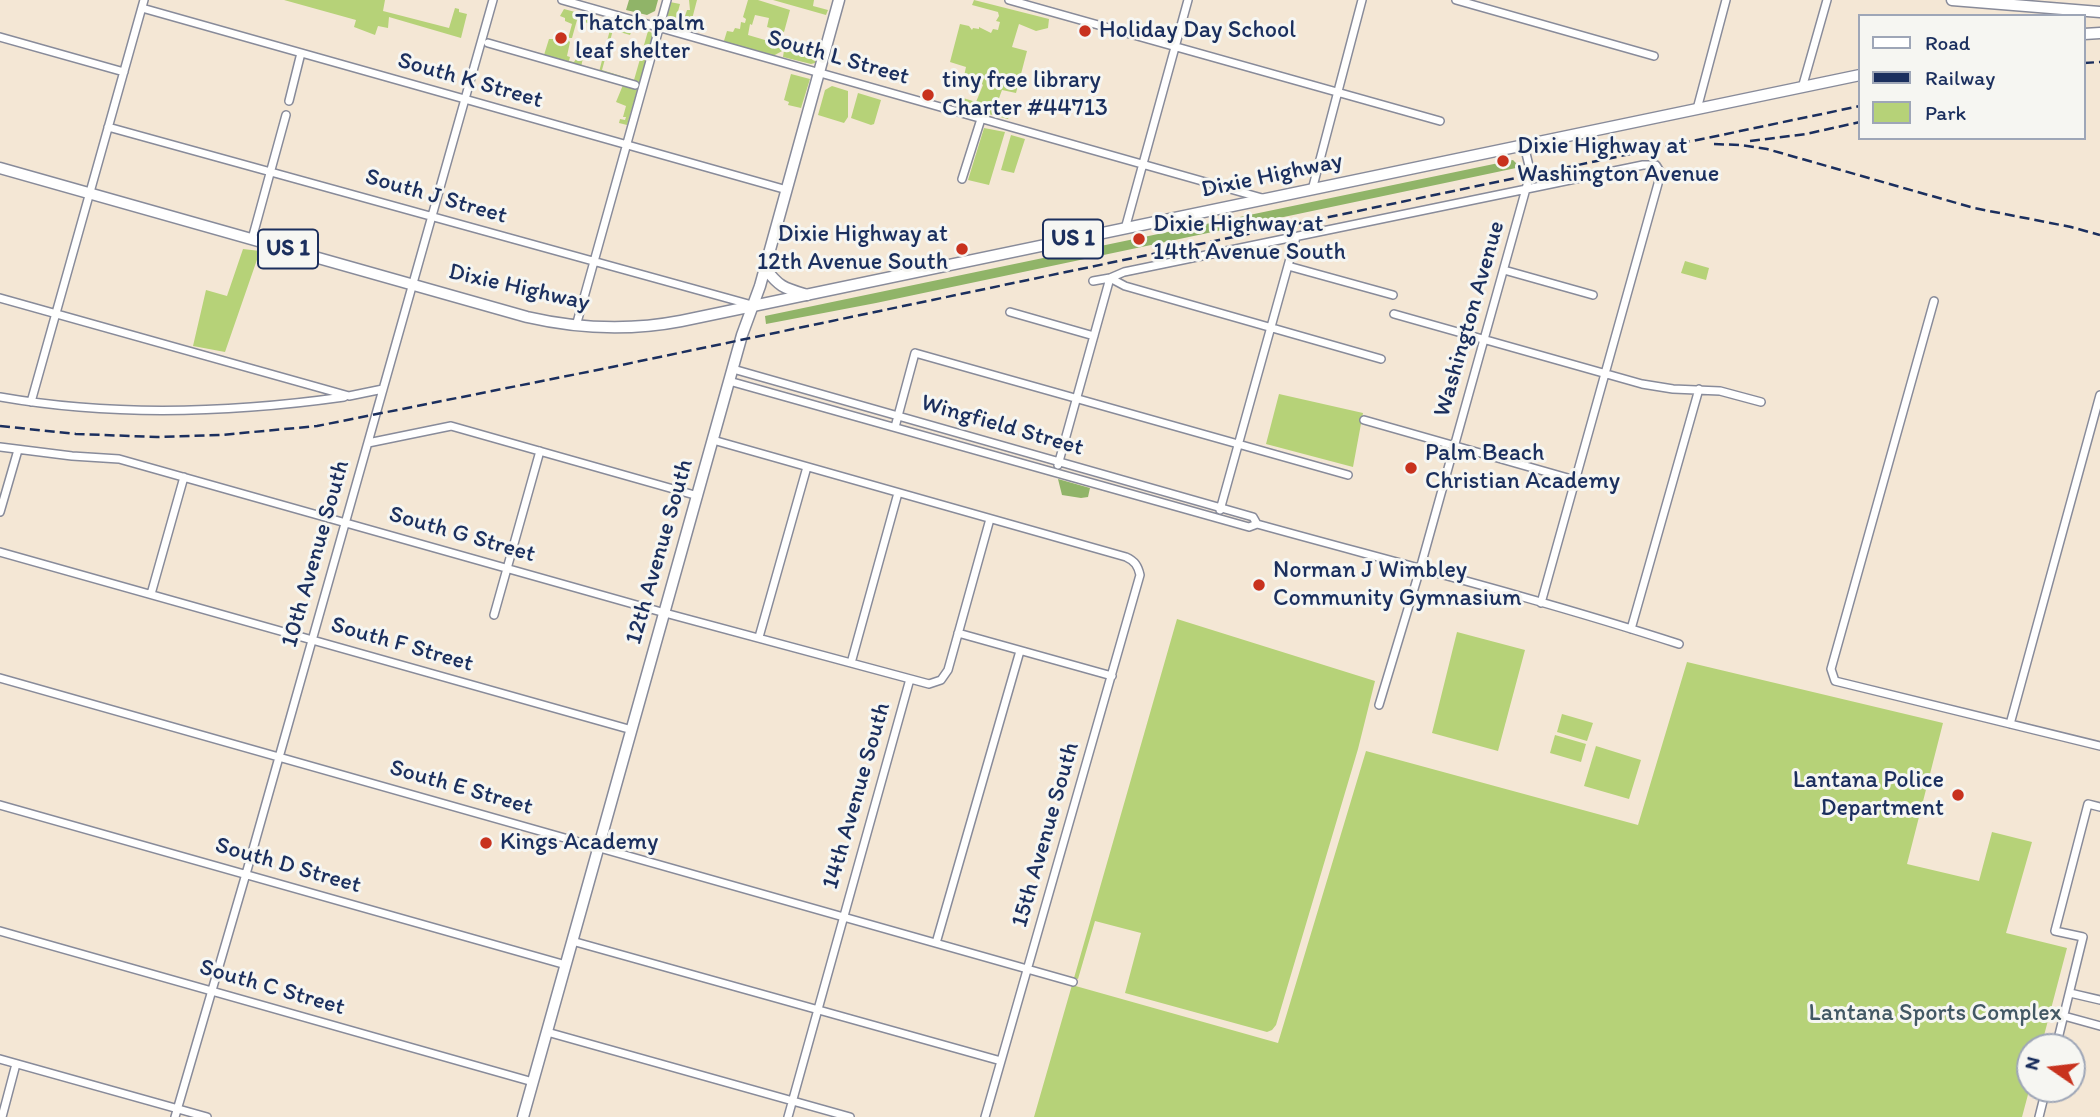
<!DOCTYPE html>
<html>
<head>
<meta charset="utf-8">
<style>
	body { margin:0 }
	#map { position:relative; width:2100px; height:1117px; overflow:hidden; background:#f4e7d5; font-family:Itim,sans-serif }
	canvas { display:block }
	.legend { position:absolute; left:1858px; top:14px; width:228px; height:126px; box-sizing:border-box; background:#f6f6f2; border:2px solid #9ea6b7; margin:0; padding:9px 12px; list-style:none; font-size:21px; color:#1b2f5e }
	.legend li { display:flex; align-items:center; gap:14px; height:35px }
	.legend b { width:35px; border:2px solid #9ea6b7 }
	.north { position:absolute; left:2016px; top:1033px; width:70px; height:70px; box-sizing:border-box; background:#f6f6f2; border:2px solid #9ea6b7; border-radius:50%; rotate:284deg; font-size:19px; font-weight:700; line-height:28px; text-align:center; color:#1b2f5e }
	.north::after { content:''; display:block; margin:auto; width:24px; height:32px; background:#c8321e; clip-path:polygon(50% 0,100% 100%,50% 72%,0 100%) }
</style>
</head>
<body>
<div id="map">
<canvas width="2100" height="1117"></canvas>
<ul class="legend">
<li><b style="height:9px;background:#fff"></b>Road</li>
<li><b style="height:9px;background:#1b2f5e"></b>Railway</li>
<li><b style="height:19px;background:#b6d278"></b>Park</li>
</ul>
<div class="north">N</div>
</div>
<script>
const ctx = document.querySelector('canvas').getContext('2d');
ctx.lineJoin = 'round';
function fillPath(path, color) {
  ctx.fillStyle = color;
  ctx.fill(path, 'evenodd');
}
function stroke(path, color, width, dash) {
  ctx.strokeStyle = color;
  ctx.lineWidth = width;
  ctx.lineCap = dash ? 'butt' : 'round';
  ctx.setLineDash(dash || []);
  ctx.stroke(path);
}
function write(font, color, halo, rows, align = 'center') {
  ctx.font = font + ' Itim,sans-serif';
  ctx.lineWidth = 6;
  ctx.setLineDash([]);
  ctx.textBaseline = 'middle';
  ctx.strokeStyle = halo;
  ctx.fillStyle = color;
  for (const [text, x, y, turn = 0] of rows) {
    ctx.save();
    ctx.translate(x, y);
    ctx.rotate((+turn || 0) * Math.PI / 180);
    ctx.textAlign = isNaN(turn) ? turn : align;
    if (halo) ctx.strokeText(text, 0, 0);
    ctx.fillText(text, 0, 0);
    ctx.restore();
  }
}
const green = new Path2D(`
	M284 0H385L383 11 449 28 455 8 459 9V12L467 14 461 38 389 17 388 28 378 26 375 35 354 27 356 20Z
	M689 0H697L691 23 695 25 694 30 666 23 670 2 680 4 676 19 683 22 687 10H690Z
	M748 0H758L790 10 784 32 767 27 769 18 755 15 752 25 750 24 748 35 782 45 781 49 816 58 815 63 811 64 783 57 784 50 773 56 723 44 727 31 733 32 735 28 740 29 741 22 745 23 746 19 743 17Z
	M773 0H814L813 6 828 10 826 15Z
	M974 0 1049 19 1048 28 1036 31 1019 24 1012 47 1027 51 1016 93 1002 90 998 101H995V108L1010 114 1008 119 957 106 960 97 976 102 983 85 978 80 964 76 966 67 950 62 960 24 969 26 972 30 973 28 979 29V27L991 33 993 29 998 30 1000 22 996 21 999 16 998 12 972 5Z
	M564 9 590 16 588 23 577 20 572 38H569V41L570 42 567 56 570 57 569 61 574 62 578 56 583 58 581 67 599 72 612 22 633 27 630 35 613 30 602 70 634 80 648 31 652 33V40L627 125 619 123 620 119 625 120 626 117H623L626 106 616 102 623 85 505 49 507 44 544 55 549 39H555L557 32 569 35 572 24 565 21V18L560 16Z
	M791 74 810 79 801 108 788 105 789 102 784 100Z
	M832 86 848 91V117L844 123 818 115 825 90Z
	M858 93 881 100 874 124 871 125 851 118Z
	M984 128 1005 132 989 185 968 180Z
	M1011 135 1025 139 1014 173 1001 170Z
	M243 249 260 251 225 352 193 346 206 290 227 296Z
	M1685 261 1709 268 1706 280 1681 273Z
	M1279 394 1363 413 1353 467 1266 444Z
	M1177 619 1375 681 1358 749 1276 1025 1272 1030 1267 1032 1125 993 1141 933 1095 921 1078 979 1074 978Z
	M1457 632 1525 650 1498 751 1432 733Z
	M1687 662 1943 723 1907 864 1979 881 1992 832 2032 842 2006 933 2067 948 2041 1047H2030V1087L2022 1117H1034L1072 985 1278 1043 1366 751 1638 825Z
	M1562 714 1593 723 1587 741 1557 732Z
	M1555 735 1586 744 1581 762 1550 753Z
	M1596 746 1641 760 1629 799 1584 786Z`);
const forest = new Path2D(`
	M629 0H658L655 11 647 15 626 10Z
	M1513 160 1518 165 1516 168 876 303 766 324 765 316Z
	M1058 479 1090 488 1088 497 1081 498 1062 495Z`);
const street = new Path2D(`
	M562 0 1262 198
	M1009 0 1440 121
	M1456 0 1654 56
	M142 8 787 190
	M0 37 124 72
	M488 43 635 85
	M1802 88 1827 0
	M289 101 301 53
	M1697 109 1726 0
	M108 127 752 305
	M962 179 981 119
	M1312 190 1362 0
	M1125 229 1188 0
	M252 239 286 115
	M1288 266 1393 295
	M1504 270 1593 295
	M1093 281 1110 278 1124 272 1643 165H1656L1661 173 1541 603
	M0 298 349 396 383 389
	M1934 301 1831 669 1835 681 2100 746
	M1010 312 1094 336
	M1394 314 1642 384 1673 389 1720 391 1761 402
	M576 326 667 0
	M733 369 1253 517 1257 524
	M729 381 1249 527 1257 524C1398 563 1540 599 1679 644
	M0 397C114 417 230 413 344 397
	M31 402 144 0
	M1364 420 1575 480
	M895 427 915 353 1348 475
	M713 440 1126 557C1135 561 1138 566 1140 575L985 1117
	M368 443 451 426 698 496
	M0 447 72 456 119 459 665 613 929 684 941 680 948 670 990 519
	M1058 465 1110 278 1125 286 1381 359
	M1220 510 1296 237
	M0 512 18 450
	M0 552 632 730
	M151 594 184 477
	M494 615 540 451
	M1631 629 1699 389
	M958 633 1112 676
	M759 637 807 467
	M851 663 898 493
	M0 678 1073 982
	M1379 705 1420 569 1529 178 1530 170 1524 145
	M2010 724 2100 395
	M0 805 566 965
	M0 931 533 1082
	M572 941 1001 1061
	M936 943 1020 651
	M2070 993 2100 1000
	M2064 1016 2100 1026
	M547 1032 850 1117
	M2056 1047 2083 937 2055 931 2088 804 2100 807
	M0 1059 207 1117
	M2 1117 16 1064
	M175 1117 248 867 493 0
	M788 1117 910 679
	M2039 1117 2046 1089`);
const secondary = new Path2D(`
	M1952 0 2100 12
	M765 268C779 287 784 288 807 295
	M523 1117 742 335 760 286 839 0`);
const primary = new Path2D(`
	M2084 34 2100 33
	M0 168 527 317C579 329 629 331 681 321L1860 75`);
const rail = new Path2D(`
	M2084 63 2100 62
	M1750 141 1806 134 1860 122
	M1714 144 1740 145 1767 149 1974 208 2071 227 2100 235
	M0 426 76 434 157 437 221 435 317 426 607 368 1860 106`);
const markers = [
	[1085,31,7,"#c8321e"],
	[561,38,7,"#c8321e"],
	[928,95,7,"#c8321e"],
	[1503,161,7,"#c8321e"],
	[1139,239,7,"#c8321e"],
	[962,249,7,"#c8321e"],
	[1411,468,7,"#c8321e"],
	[1259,585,7,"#c8321e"],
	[1958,795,7,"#c8321e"],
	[486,843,7,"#c8321e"]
];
const shields = [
	[1073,239,60],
	[288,249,60]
];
const shieldNames = [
	["US 1",1073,239],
	["US 1",288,249]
];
const poiNames = [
	["Thatch palm",575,24],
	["leaf shelter",575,52],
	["Holiday Day School",1099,31],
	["tiny free library",942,81],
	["Charter #44713",942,109],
	["Dixie Highway at",1517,147],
	["Washington Avenue",1517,175],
	["Dixie Highway at",1153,225],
	["14th Avenue South",1153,253],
	["Dixie Highway at",948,235,"right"],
	["12th Avenue South",948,263,"right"],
	["Palm Beach",1425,454],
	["Christian Academy",1425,482],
	["Norman J Wimbley",1273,571],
	["Community Gymnasium",1273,599],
	["Lantana Police",1944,781,"right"],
	["Department",1944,809,"right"],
	["Kings Academy",500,843]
];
const streetNames = [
	["South L Street",838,58,16],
	["South K Street",470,81,16],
	["Dixie Highway",1272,176,-12],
	["South J Street",436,197,16],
	["Dixie Highway",519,288,13],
	["Washington Avenue",1470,319,-74],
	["Wingfield Street",1002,426,16],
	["South G Street",462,535,16],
	["12th Avenue South",660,552,-74],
	["10th Avenue South",316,554,-74],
	["South F Street",402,645,16],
	["South E Street",461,788,16],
	["14th Avenue South",857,796,-74],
	["15th Avenue South",1046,835,-74],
	["South D Street",288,866,16],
	["South C Street",272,988,16]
];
const parkNames = [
	["Lantana Sports Complex",1935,1014]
];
fillPath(green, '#b6d278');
fillPath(forest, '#90b468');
stroke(street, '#888b9a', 10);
stroke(secondary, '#888b9a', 13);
stroke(primary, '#888b9a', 13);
stroke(street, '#fff', 7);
stroke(secondary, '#fff', 10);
stroke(primary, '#fff', 10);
stroke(rail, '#1b2f5e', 2.5, [10, 5]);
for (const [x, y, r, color] of markers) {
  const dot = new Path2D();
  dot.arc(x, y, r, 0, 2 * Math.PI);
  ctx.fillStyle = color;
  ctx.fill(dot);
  stroke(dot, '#f6f6f2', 2.5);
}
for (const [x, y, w] of shields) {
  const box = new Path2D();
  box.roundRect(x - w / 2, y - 19.5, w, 39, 5);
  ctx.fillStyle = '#f6f6f2';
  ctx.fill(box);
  stroke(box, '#1b2f5e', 2);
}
write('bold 23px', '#1b2f5e', null, shieldNames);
write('24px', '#1b2f5e', '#f6f6f2', poiNames, 'left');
write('24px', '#1b2f5e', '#f6f6f2', streetNames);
write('24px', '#425864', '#f6f6f2', parkNames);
</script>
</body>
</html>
